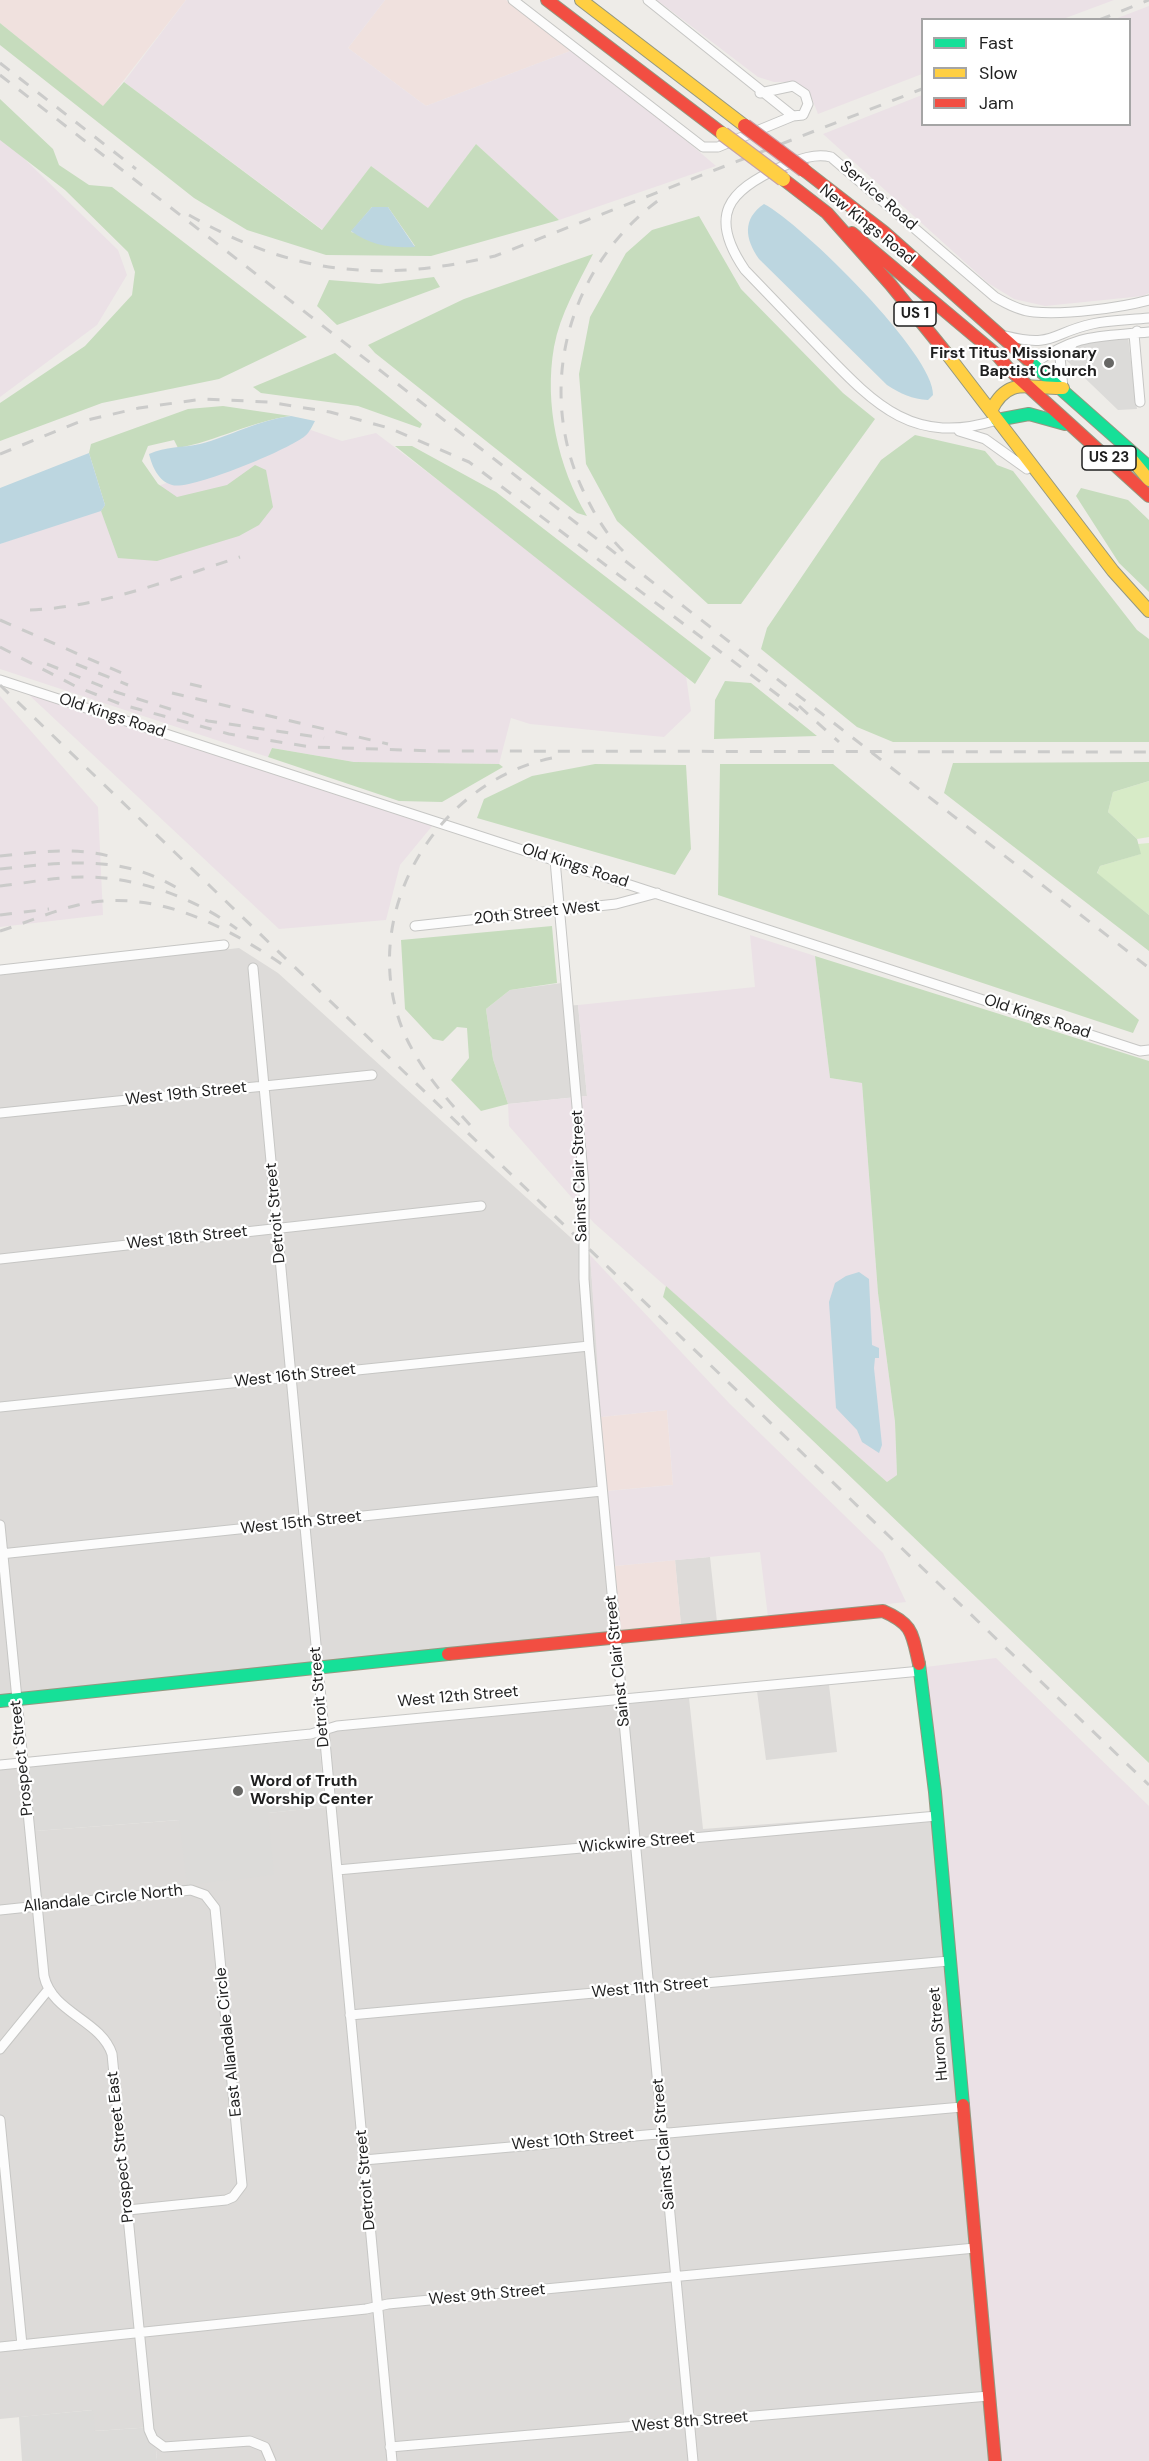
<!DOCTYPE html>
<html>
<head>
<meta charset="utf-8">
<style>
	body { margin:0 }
	#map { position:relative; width:1149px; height:2461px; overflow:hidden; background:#eeece8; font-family:"DM Sans",sans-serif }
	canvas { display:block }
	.legend { position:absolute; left:921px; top:18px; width:210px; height:108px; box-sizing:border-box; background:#fff; border:2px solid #a5a5a5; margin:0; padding:8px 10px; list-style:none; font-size:18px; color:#1f1f1f }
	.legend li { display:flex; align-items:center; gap:12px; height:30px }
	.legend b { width:30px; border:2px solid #a5a5a5 }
</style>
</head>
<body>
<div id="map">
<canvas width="1149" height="2461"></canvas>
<ul class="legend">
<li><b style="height:8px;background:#16e098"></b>Fast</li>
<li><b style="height:8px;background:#ffcf43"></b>Slow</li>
<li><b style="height:8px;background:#f24e42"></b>Jam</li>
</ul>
</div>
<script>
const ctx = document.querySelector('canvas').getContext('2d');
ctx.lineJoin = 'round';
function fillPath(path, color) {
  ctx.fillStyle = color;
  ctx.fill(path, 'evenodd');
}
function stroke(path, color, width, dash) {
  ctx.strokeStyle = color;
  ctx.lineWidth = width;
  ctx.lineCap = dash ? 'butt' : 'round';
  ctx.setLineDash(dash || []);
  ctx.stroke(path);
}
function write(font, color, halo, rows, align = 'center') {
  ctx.font = font + ' "DM Sans",sans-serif';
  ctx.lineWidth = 4.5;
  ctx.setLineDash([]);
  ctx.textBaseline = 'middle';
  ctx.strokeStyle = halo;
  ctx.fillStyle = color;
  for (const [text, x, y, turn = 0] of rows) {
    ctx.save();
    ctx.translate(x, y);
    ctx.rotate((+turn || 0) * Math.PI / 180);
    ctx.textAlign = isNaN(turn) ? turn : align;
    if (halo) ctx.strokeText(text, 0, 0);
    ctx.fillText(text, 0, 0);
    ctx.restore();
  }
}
const residential = new Path2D(`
	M239 948 278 973 590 1255 620 1631 0 1696V975Z
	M562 983 565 1006 578 1005 587 1096 508 1104 493 1059 486 1009 510 990Z
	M710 1557 717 1622 681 1625 675 1560Z
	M829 1685 837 1752 766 1760 757 1691Z
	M689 1698 703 1829 939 1811 999 2461H157L154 2427 94 2431 92 2410 0 2419V1769L28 1766 35 1831 180 1820 188 1885 268 1813 325 1807 319 1739 336 1731Z`);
const commercial = new Path2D(`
	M0 0H186L103 107 0 23Z
	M385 0H506L573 50 426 106 348 48Z
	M667 1410 673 1485 607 1491 601 1417Z
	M675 1560 681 1625 620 1631 615 1566Z`);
const industrial = new Path2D(`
	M186 0H385L348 48 426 106 573 50 629 92 716 166 559 220 476 144 428 208 371 166 323 230 124 82Z
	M657 0H1114L1063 19 922 20V74L818 114 809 91 796 82H774L758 77Z
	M1149 6V293L1143 296 1045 306 1014 299 988 283 823 134 922 95V124H1130V20L1115 19Z
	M0 135 118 250 127 275 97 325 0 397Z
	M311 430 342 441 376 433 685 669 691 711 664 737 530 724 511 718 499 764 354 762 272 748 268 757 0 669V544Z
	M28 694 433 825 400 865 386 920 279 929Z
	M0 696 98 807 103 915 0 927Z
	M750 935 815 956 830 1078 862 1083 878 1293 895 1422 897 1475 887 1482 594 1223 509 1126 508 1104 587 1096 578 1005 755 987Z
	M590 1255 729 1403 883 1553 906 1602 768 1617 760 1552 615 1566 607 1491 673 1485 667 1410 601 1417Z
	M996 1658 1149 1806V2461H999L926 1667Z`);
const religious = new Path2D(`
	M1128 337 1137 409 1118 410 1066 360 1068 351 1075 346 1094 340Z
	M319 1739 325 1807 268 1813 274 1875 187 1885 179 1820 35 1831 28 1766Z
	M93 2410 95 2431 154 2427 157 2461H22L19 2417Z`);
const grass = new Path2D(`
	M1149 781V837L1137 839 1108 812 1113 792Z
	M1149 843V915L1097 874 1100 866 1140 854 1138 844Z`);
const forest = new Path2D(`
	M0 23 103 106 124 82 322 230 371 166 428 208 476 144 559 220 431 256 326 255 247 230 194 198 0 45ZM372 207H388L415 246 351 232Z
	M0 99 53 149 59 165 89 185 112 187 307 337 219 379 102 403 0 441V403L85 346 132 295 135 272 128 252 65 190 0 140Z
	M699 216 741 289 843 393 875 419 741 604H708L617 521 586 464 579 374 590 317 626 253 652 230Z
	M593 254C578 284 560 314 554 347 544 404 558 467 587 516L577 513 375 353 368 345 464 299Z
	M434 277 440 287 337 325 317 306 329 280 379 284Z
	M335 353 422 424 420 428 358 406 261 393 253 387Z
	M223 406 291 416C252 421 217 441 178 448L174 440 148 446 142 461 158 484 177 497 227 485 255 465 266 470 273 507 259 525 239 536 157 561 118 558 101 511 105 505 89 453 91 444 188 409Z
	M915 435 985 451 997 465 1013 471 1137 630 1149 639V742H893L857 727 761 649 767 628 881 460Z
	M395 446H412L496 492 711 658 695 684Z
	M1081 488 1128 500 1149 520V592L1119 563 1076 496Z
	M725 681 751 683 817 736 714 739 715 700Z
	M272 748 354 762 499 764 503 767 442 802 399 801 268 757Z
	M1149 762V781L1113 792 1108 812 1137 839 1141 854 1100 866 1097 873 1149 915V951L944 793 953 763Z
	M595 764 686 765 691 849 675 875 477 818 484 799 532 776Z
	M720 764H833L1139 1020 1133 1033 718 895Z
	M552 926 557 983 510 990 486 1009 493 1059 508 1104 481 1111 451 1080 469 1058 467 1028 457 1027 443 1041 433 1039 405 1009 401 940Z
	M815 956 1149 1061V1763L663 1297 666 1286 887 1482 897 1475 895 1422 878 1293 862 1083 830 1078Z`);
const water = new Path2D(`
	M764 204C801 223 936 356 933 395L928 400C912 399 901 394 887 385L759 259C745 239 742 219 764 204Z
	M372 207H388L415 247C390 248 372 246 351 231Z
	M291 416 315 421C312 426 310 432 305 436 290 449 190 491 172 485 158 481 152 466 149 454 166 446 182 448 200 444 231 436 258 420 291 416Z
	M89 453 105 505 101 511 0 544V488Z
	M859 1272 869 1279 872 1345 879 1348V1358H875L874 1368 882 1445 879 1453 862 1442 857 1430 836 1408 829 1302 835 1283 846 1276Z`);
const street = new Path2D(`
	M513 0 703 147H718L793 116 803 115 808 104 805 94 793 86 760 93
	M648 0 793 116
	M1137 331 1134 334 1140 402
	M1006 336C1054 348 1051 333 1092 324 1110 320 1130 320 1149 318
	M1033 364C1079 333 1096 337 1149 332
	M1063 388 1060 357 1072 345
	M997 420C914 446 876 406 822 350 796 323 771 297 745 270 708 216 727 191 781 167 798 160 813 153 831 157L995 297C1007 304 1020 311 1034 312 1065 315 1119 308 1149 300
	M959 431 985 439 1027 469
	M0 680 1140 1051 1149 1050
	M555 860 584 1185V1279L589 1346 693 2461
	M415 926 616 904 657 893
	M253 968 392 2461
	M0 970 224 945
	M0 1113 372 1075
	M0 1259 481 1206
	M0 1407 589 1346
	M0 1525 44 1976C52 2013 101 2020 112 2054L149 2430 153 2439 164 2447 250 2441 265 2447 271 2461
	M0 1554 602 1491
	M0 1765 311 1734 337 1726 921 1671
	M337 1870 937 1816
	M0 1910 191 1890 205 1895 215 1908 242 2185 233 2197 226 2200 128 2210
	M350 2015 949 1961
	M0 2049 48 1990
	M0 2120 22 2345
	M364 2160 962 2107
	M0 2347 366 2309 388 2304 975 2248
	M390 2447 989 2396`);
const fast = new Path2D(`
	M1028 360 1149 467
	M997 420 1029 414 1065 424
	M919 1664 935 1792 963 2105
	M0 1701 448 1654`);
const slow = new Path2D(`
	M581 0 745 126
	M947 354 1113 571 1149 611
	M991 411C1008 375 1030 389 1063 388
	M1129 456 1149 480`);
const jam = new Path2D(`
	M547 0 723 134
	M804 170 884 232 1028 360
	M783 179 827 213 891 285 947 354
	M852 233 996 354 1009 369 1149 496
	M448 1654 883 1611C913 1624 912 1633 919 1664
	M963 2105 995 2461`);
const rail = new Path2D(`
	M1099 20 1149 0
	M0 63 136 169
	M0 75 1149 968
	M189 215C294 275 379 283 495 256L922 89
	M0 454 79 422 139 408 203 399 268 402 330 412 389 428 469 462 803 714
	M623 551C604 532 592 510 581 486 535 382 571 262 663 197
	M30 610C103 607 171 579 240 557
	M0 620 131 677
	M0 647 77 687 123 705 229 734 311 747 437 751 1149 752
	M47 664 116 692 208 721 324 738
	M76 664 128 685
	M190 684 211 689
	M0 685 1149 1785
	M172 693 388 744
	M799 706 839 742
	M0 856C38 852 72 847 109 856
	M0 869C68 862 125 853 185 893
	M0 886C27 883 55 877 83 877 138 877 193 897 237 929
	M0 915 49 909
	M0 931C26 923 52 911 78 905 154 887 226 926 286 967
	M470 1125C444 1096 420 1069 404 1033 355 916 436 779 557 757`);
const slowBridge = new Path2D(`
	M723 134 783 179`);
const jamBridge = new Path2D(`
	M745 126 804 170`);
const markers = [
	[1109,363,6,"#676765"],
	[238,1791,6,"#676765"]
];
const shields = [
	[915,314,42],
	[1109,458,54]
];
const shieldNames = [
	["US 1",915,314],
	["US 23",1109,458]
];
const streetNames = [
	["Service Road",878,196,41],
	["New Kings Road",867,225,39],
	["Old Kings Road",112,716,18],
	["Old Kings Road",575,866,18],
	["20th Street West",537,913,-6],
	["Old Kings Road",1037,1017,18],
	["West 19th Street",186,1094,-6],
	["Sainst Clair Street",580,1176,-92],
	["Detroit Street",276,1213,-95],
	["West 18th Street",187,1238,-6],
	["West 16th Street",295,1376,-6],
	["West 15th Street",301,1523,-6],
	["Sainst Clair Street",618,1661,-96],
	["Detroit Street",320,1697,-95],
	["West 12th Street",458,1697,-5],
	["Prospect Street",22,1758,-96],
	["Wickwire Street",637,1843,-5],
	["Allandale Circle North",103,1899,-6],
	["West 11th Street",650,1988,-5],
	["Huron Street",939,2034,-95],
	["East Allandale Circle",229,2042,-96],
	["West 10th Street",573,2140,-5],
	["Sainst Clair Street",664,2144,-95],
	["Prospect Street East",121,2147,-96],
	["Detroit Street",366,2180,-95],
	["West 9th Street",487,2295,-5],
	["West 8th Street",690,2422,-5]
];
const poiNames = [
	["First Titus Missionary",1097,354],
	["Baptist Church",1097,372],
	["Word of Truth",250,1782,"left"],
	["Worship Center",250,1800,"left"]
];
fillPath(residential, '#dddbd9');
fillPath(commercial, '#f0e1de');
fillPath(industrial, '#ebe1e6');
fillPath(religious, '#dcdbd9');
fillPath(grass, '#d7ebc7');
fillPath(forest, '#c6dcbd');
fillPath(water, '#bcd6e0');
stroke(street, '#c6c6c4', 11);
stroke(fast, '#949880', 14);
stroke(slow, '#949880', 14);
stroke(jam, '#949880', 14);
stroke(street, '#fcfcfc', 9);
stroke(fast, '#16e098', 12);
stroke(slow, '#ffcf43', 12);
stroke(jam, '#f24e42', 12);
stroke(rail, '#cbcbca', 3, [12, 12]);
stroke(slowBridge, '#c3a0a7', 16, []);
stroke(jamBridge, '#c3a0a7', 16, []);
stroke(slowBridge, '#ffcf43', 14);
stroke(jamBridge, '#f24e42', 14);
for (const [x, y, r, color] of markers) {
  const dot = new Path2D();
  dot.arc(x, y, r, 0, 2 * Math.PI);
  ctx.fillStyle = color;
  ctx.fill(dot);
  stroke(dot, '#fff', 2);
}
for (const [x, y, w] of shields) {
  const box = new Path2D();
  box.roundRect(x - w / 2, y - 12, w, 24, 4.5);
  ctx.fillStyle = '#fff';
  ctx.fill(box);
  stroke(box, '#1f1f1f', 1.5);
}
write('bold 15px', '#1f1f1f', null, shieldNames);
write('16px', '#1f1f1f', '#fff', streetNames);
write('bold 16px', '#1f1f1f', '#fff', poiNames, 'right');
</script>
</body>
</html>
